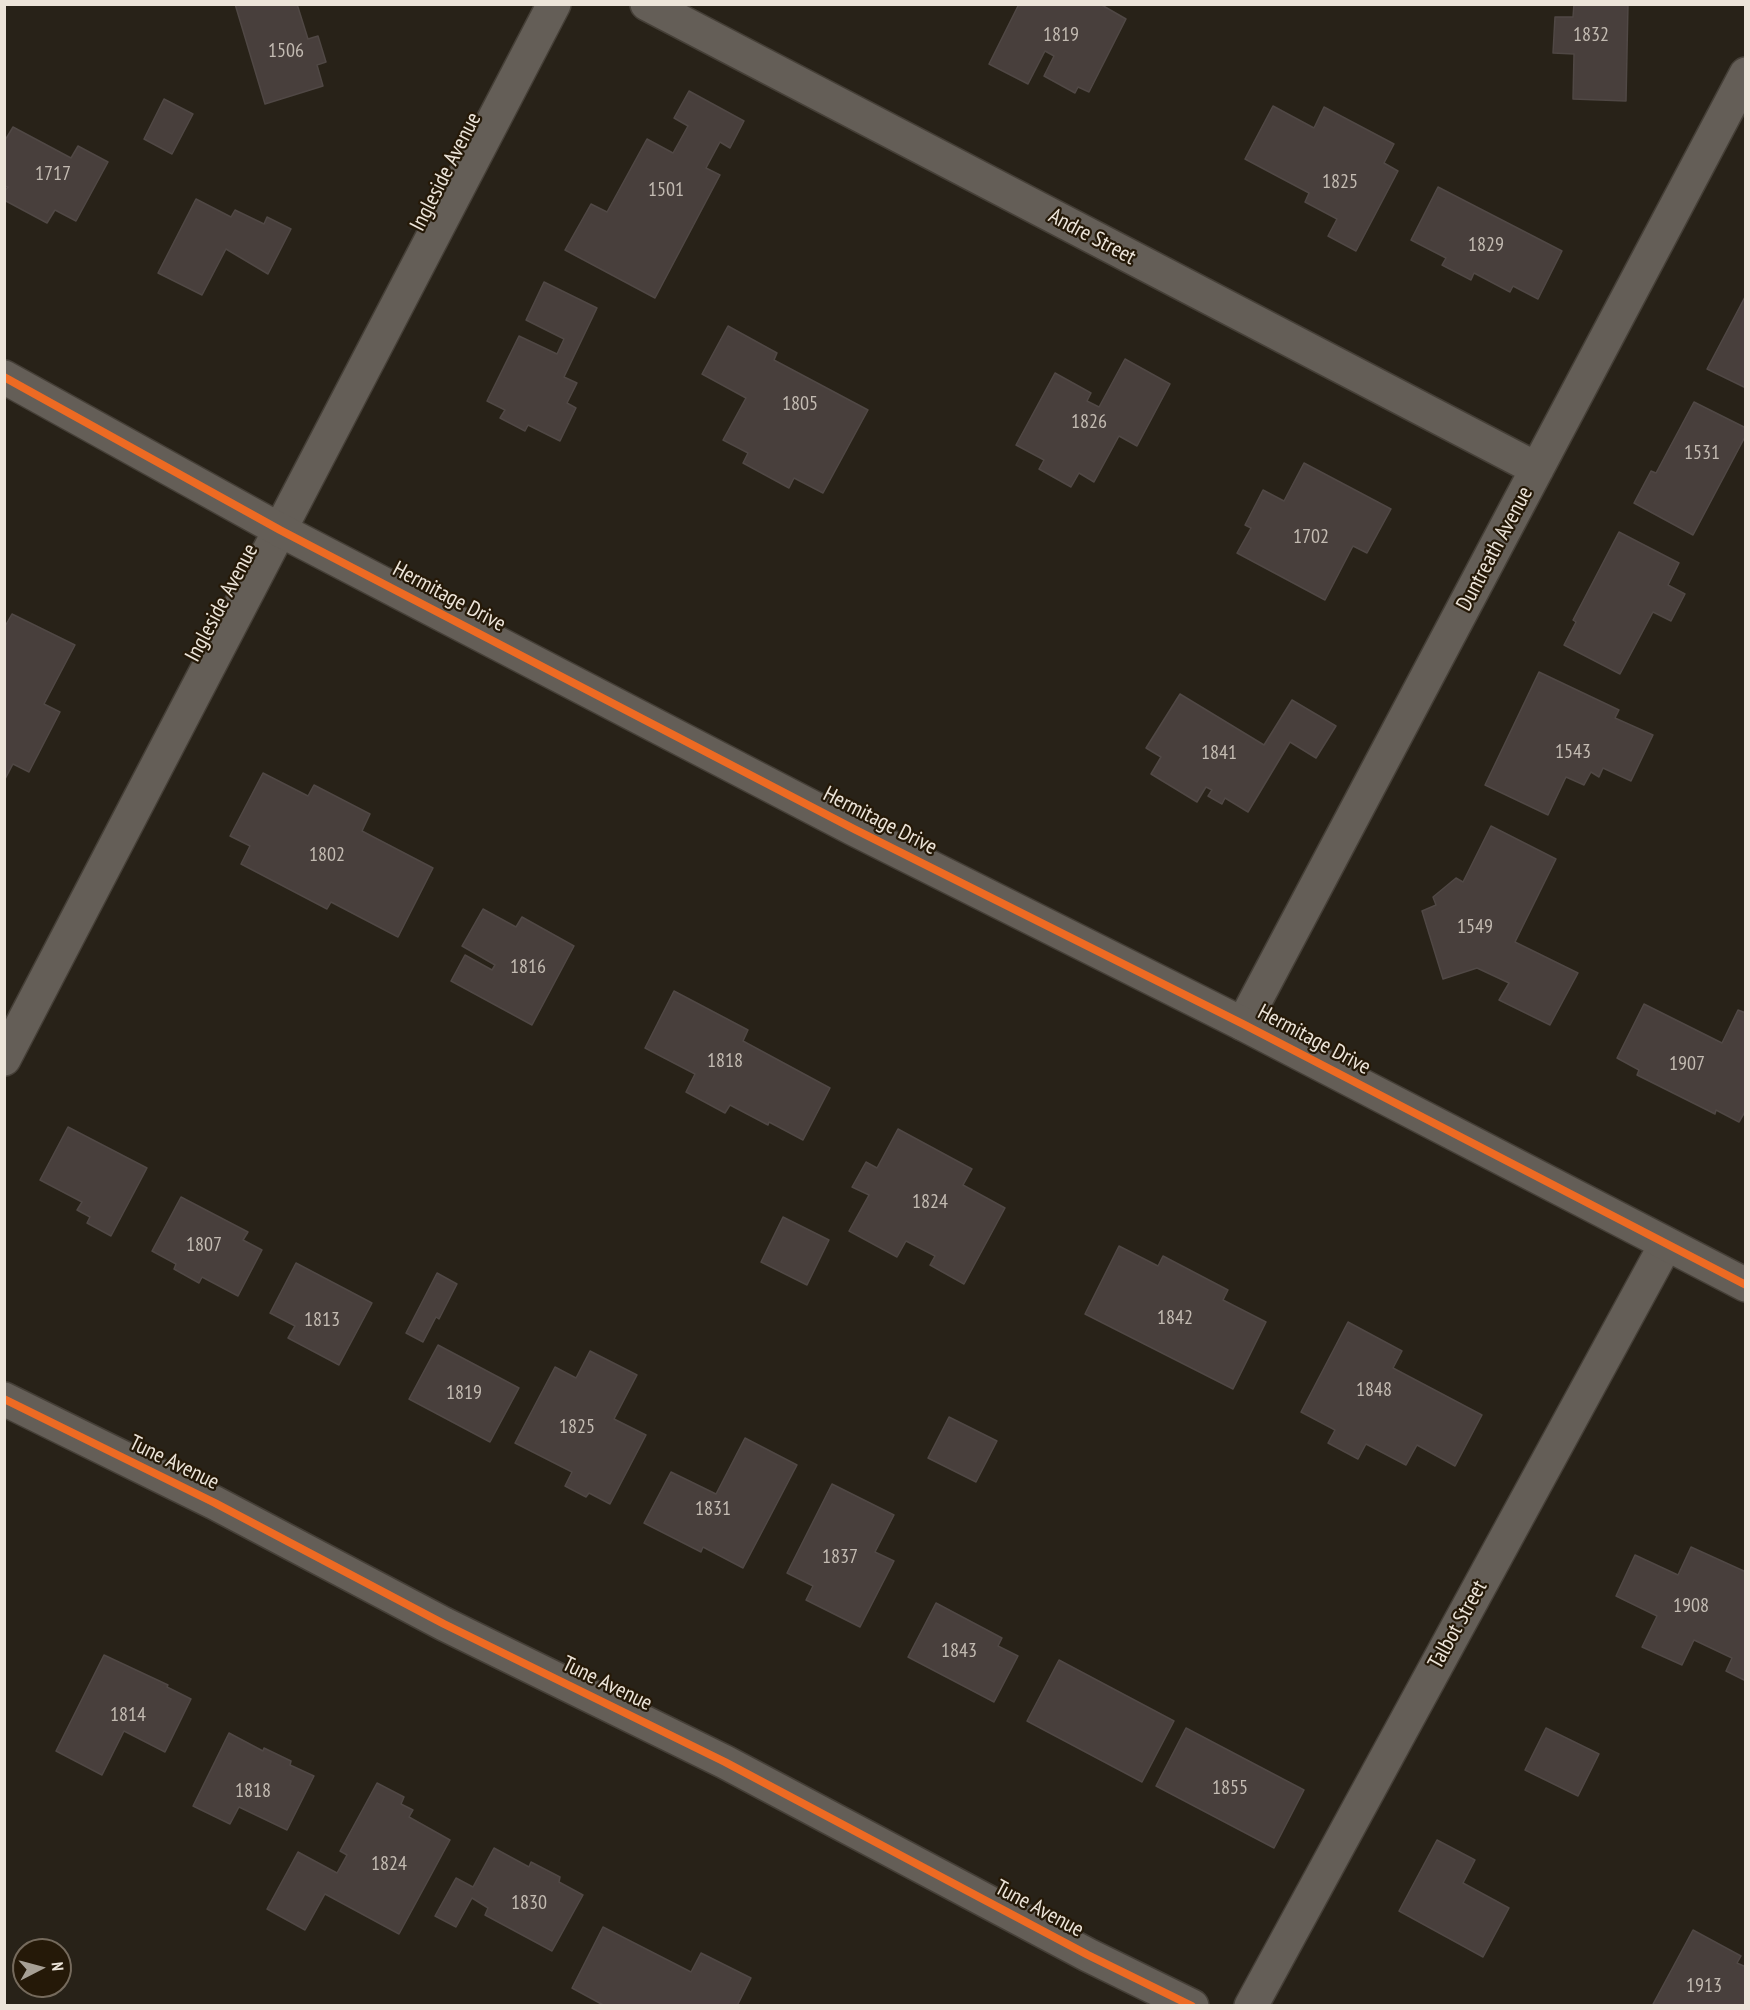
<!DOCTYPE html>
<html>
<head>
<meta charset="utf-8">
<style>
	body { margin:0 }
	#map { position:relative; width:1750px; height:2010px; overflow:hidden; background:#282218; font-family:"PT Sans Narrow",sans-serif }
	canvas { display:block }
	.frame { position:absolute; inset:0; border:6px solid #ece4d9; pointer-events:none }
	.north { position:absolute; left:12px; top:1938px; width:60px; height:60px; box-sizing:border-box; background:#251908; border:2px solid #756a5c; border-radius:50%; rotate:84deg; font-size:16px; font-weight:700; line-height:24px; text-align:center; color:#ece4d9 }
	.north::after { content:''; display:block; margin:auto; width:21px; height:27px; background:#a7a095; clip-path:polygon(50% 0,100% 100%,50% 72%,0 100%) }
</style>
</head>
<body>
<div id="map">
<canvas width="1750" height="2010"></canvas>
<div class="frame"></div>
<div class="north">N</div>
</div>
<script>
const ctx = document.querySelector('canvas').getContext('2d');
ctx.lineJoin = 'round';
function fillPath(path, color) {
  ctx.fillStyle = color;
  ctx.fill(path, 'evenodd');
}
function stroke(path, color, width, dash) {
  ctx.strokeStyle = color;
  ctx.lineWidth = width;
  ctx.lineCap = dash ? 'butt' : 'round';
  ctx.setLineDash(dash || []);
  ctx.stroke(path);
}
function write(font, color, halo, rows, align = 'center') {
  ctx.font = font + ' "PT Sans Narrow",sans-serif';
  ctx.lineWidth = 4.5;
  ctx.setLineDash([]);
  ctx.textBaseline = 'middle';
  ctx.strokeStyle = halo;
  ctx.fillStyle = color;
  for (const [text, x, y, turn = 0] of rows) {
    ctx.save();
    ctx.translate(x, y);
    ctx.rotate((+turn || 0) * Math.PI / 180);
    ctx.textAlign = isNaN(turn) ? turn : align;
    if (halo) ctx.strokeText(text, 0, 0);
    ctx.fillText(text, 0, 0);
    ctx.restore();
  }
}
const building = new Path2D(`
	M235 4H297L308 39 318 36 326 62 317 65 323 86 265 104Z
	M1019 4H1100L1126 19 1089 92 1078 87 1075 93 1044 76 1054 56 1045 51 1028 84 989 64Z
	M1574 4H1628L1626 101 1573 99 1574 54 1553 53 1555 17H1573Z
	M689 91 744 121 730 148 720 142 706 168 720 175 655 298 565 250 591 204 607 212 647 139 673 153 688 126 674 118Z
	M164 99 193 114 172 154 144 139Z
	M1273 106 1314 128 1324 107 1394 144 1384 163 1398 171 1356 251 1328 236 1337 219 1305 202 1309 193 1245 159Z
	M13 127 71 158 78 146 108 162 76 221 55 210 47 223 4 200V192L8 187 4 186V142Z
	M1438 187 1562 251 1538 299 1513 286 1510 292 1474 273 1471 280 1442 265 1446 258 1411 240Z
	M196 199 231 217 235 210 264 224 267 217 291 229 268 274 226 249 202 295 158 273Z
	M544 282 597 308 564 377 577 383 567 403 576 408 560 441 528 425 525 431 500 418 505 410 487 401 519 336 557 354 564 339 526 320Z
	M1746 295V388L1707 369Z
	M728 326 777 353 774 360 868 410 823 493 794 478 789 488 743 463 748 453 723 440 746 398 702 374Z
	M1125 359 1170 384 1137 446 1119 436 1094 482 1079 473 1071 487 1039 469 1044 460 1016 445 1055 373 1091 393 1087 401 1099 407Z
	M1694 402 1746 428V435L1693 535 1634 503 1651 471 1656 473Z
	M1304 463 1391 509 1367 553 1353 546 1325 600 1237 553 1251 528 1245 525 1263 490 1284 501Z
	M1619 532 1679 563 1668 585 1685 594 1671 621 1653 612 1620 674 1564 645 1576 622 1573 620Z
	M12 614 75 645 44 704 60 712 29 772 13 764 4 781V628Z
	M1539 672 1619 710 1615 718 1653 735 1631 781 1603 768 1599 777 1591 772 1584 785 1566 777 1548 815 1485 785Z
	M1180 694 1264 745 1292 700 1336 726 1316 758 1290 742 1248 812 1225 798 1222 804 1208 796 1212 790 1206 787 1197 802 1151 774 1161 757 1146 748Z
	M263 773 308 796 314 785 370 814 362 831 433 868 398 937 331 902 327 909 241 864 250 846 230 836Z
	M1491 826 1556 859 1515 942 1578 973 1550 1025 1499 1000 1509 983 1477 968 1443 979 1422 911 1436 905 1433 897 1456 878 1463 882Z
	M483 909 516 927 522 917 574 946 532 1025 451 981 465 955 492 970 495 965 462 946Z
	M674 991 748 1030 743 1041 830 1088 803 1140 769 1122 768 1125 730 1105 725 1113 686 1092 695 1074 645 1048Z
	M1644 1004 1722 1043 1738 1010 1746 1013V1110L1739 1122 1716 1110 1715 1114 1637 1075 1639 1070 1617 1058Z
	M68 1127 147 1168 111 1236 87 1223 90 1217 77 1210 82 1202 40 1180Z
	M898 1129 972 1169 963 1185 1005 1208 964 1284 930 1265 935 1256 906 1241 897 1257 849 1231 869 1195 852 1187 866 1162 877 1168Z
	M181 1197 248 1232 243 1240 262 1250 238 1296 202 1277 199 1283 174 1269 176 1264 152 1251Z
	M783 1217 829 1240 807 1285 761 1262Z
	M1119 1246 1158 1266 1163 1256 1228 1290 1223 1300 1266 1322 1233 1389 1085 1314Z
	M296 1263 372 1303 339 1365 288 1338 295 1326 270 1313Z
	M437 1273 457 1284 439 1319 436 1317 423 1342 406 1333Z
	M1348 1322 1402 1351 1393 1368 1482 1415 1455 1466 1417 1445 1406 1465 1366 1444 1358 1459 1328 1443 1335 1430 1301 1412Z
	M438 1345 519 1388 490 1442 409 1399Z
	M590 1351 637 1375 614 1419 646 1435 610 1504 589 1493 586 1497 565 1486 572 1472 515 1443 555 1367 576 1378Z
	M949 1417 997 1441 976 1482 928 1458Z
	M745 1438 797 1465 743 1568 703 1547 701 1552 644 1523 671 1472 716 1494Z
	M832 1484 894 1515 875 1552 894 1561 860 1627 806 1600 813 1586 787 1573Z
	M1691 1547 1746 1572V1681L1726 1671 1732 1658 1694 1640 1682 1665 1642 1647 1657 1616 1616 1596 1635 1555 1678 1575Z
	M936 1603 1002 1638 998 1646 1018 1656 994 1702 908 1657Z
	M104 1655 168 1685 167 1687 191 1699 165 1752 124 1731 102 1775 56 1751Z
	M1059 1660 1174 1721 1142 1782 1027 1721Z
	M1186 1728 1304 1790 1274 1848 1156 1786Z
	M1546 1728 1599 1754 1578 1796 1525 1770Z
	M229 1733 263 1751 264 1748 291 1761 290 1765 314 1776 287 1830 239 1807 230 1824 193 1806Z
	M377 1783 404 1797 401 1804 413 1810 409 1817 450 1840 399 1934 325 1894 305 1930 267 1909 298 1852 337 1873 347 1855 340 1851Z
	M1437 1840 1475 1860 1463 1883 1509 1908 1483 1957 1399 1911Z
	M494 1848 529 1867 531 1862 560 1877 559 1882 583 1895 552 1951 485 1915 488 1908 472 1898 456 1927 435 1916 456 1878 473 1887Z
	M603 1927 691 1972 701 1953 751 1978 737 2006H605L572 1988Z
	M1693 1930 1741 1956 1737 1963 1746 1967V2006H1652Z`);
const minor = new Path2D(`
	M647 4 1537 469
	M1243 1024 1746 74
	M4 1059 554 4
	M1251 2006 1666 1244`);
const tertiary = new Path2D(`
	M4 377 280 530 854 829 1243 1024 1746 1285
	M4 1399 215 1503 444 1624 725 1762 1088 1955 1192 2006`);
const cycleway = new Path2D(`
	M4 377 280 530 854 829 1243 1024 1746 1285
	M4 1399 215 1503 444 1624 725 1762 1088 1955 1192 2006`);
const numberNames = [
	["1819",1061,35],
	["1832",1591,35],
	["1506",286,51],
	["1717",53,174],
	["1825",1340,182],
	["1501",666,190],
	["1829",1486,245],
	["1805",800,404],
	["1826",1089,422],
	["1531",1702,453],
	["1702",1311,537],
	["1543",1573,752],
	["1841",1219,753],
	["1802",327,855],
	["1549",1475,927],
	["1816",528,967],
	["1818",725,1061],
	["1907",1687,1064],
	["1824",930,1202],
	["1807",204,1245],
	["1842",1175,1318],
	["1813",322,1320],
	["1848",1374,1390],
	["1819",464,1393],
	["1825",577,1427],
	["1831",713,1509],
	["1837",840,1557],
	["1908",1691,1606],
	["1843",959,1651],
	["1814",128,1715],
	["1855",1230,1788],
	["1818",253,1791],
	["1824",389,1864],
	["1830",529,1903],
	["1913",1704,1986]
];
const streetNames = [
	["Ingleside Avenue",446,172,-63],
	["Andre Street",1092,237,28],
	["Duntreath Avenue",1495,549,-62],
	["Hermitage Drive",449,597,28],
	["Ingleside Avenue",222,603,-62],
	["Hermitage Drive",880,821,27],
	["Hermitage Drive",1314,1040,28],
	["Tune Avenue",174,1463,26],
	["Talbot Street",1458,1625,-61],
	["Tune Avenue",607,1684,26],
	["Tune Avenue",1039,1909,28]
];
fillPath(building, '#483f3c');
stroke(building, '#504845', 1.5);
stroke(minor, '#453f37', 36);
stroke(tertiary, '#453f37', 36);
stroke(minor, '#645e57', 33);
stroke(tertiary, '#645e57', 33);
stroke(cycleway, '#ed6a23', 8);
write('20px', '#c3bbb2', null, numberNames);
write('22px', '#ece4d9', '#251908', streetNames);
</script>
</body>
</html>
